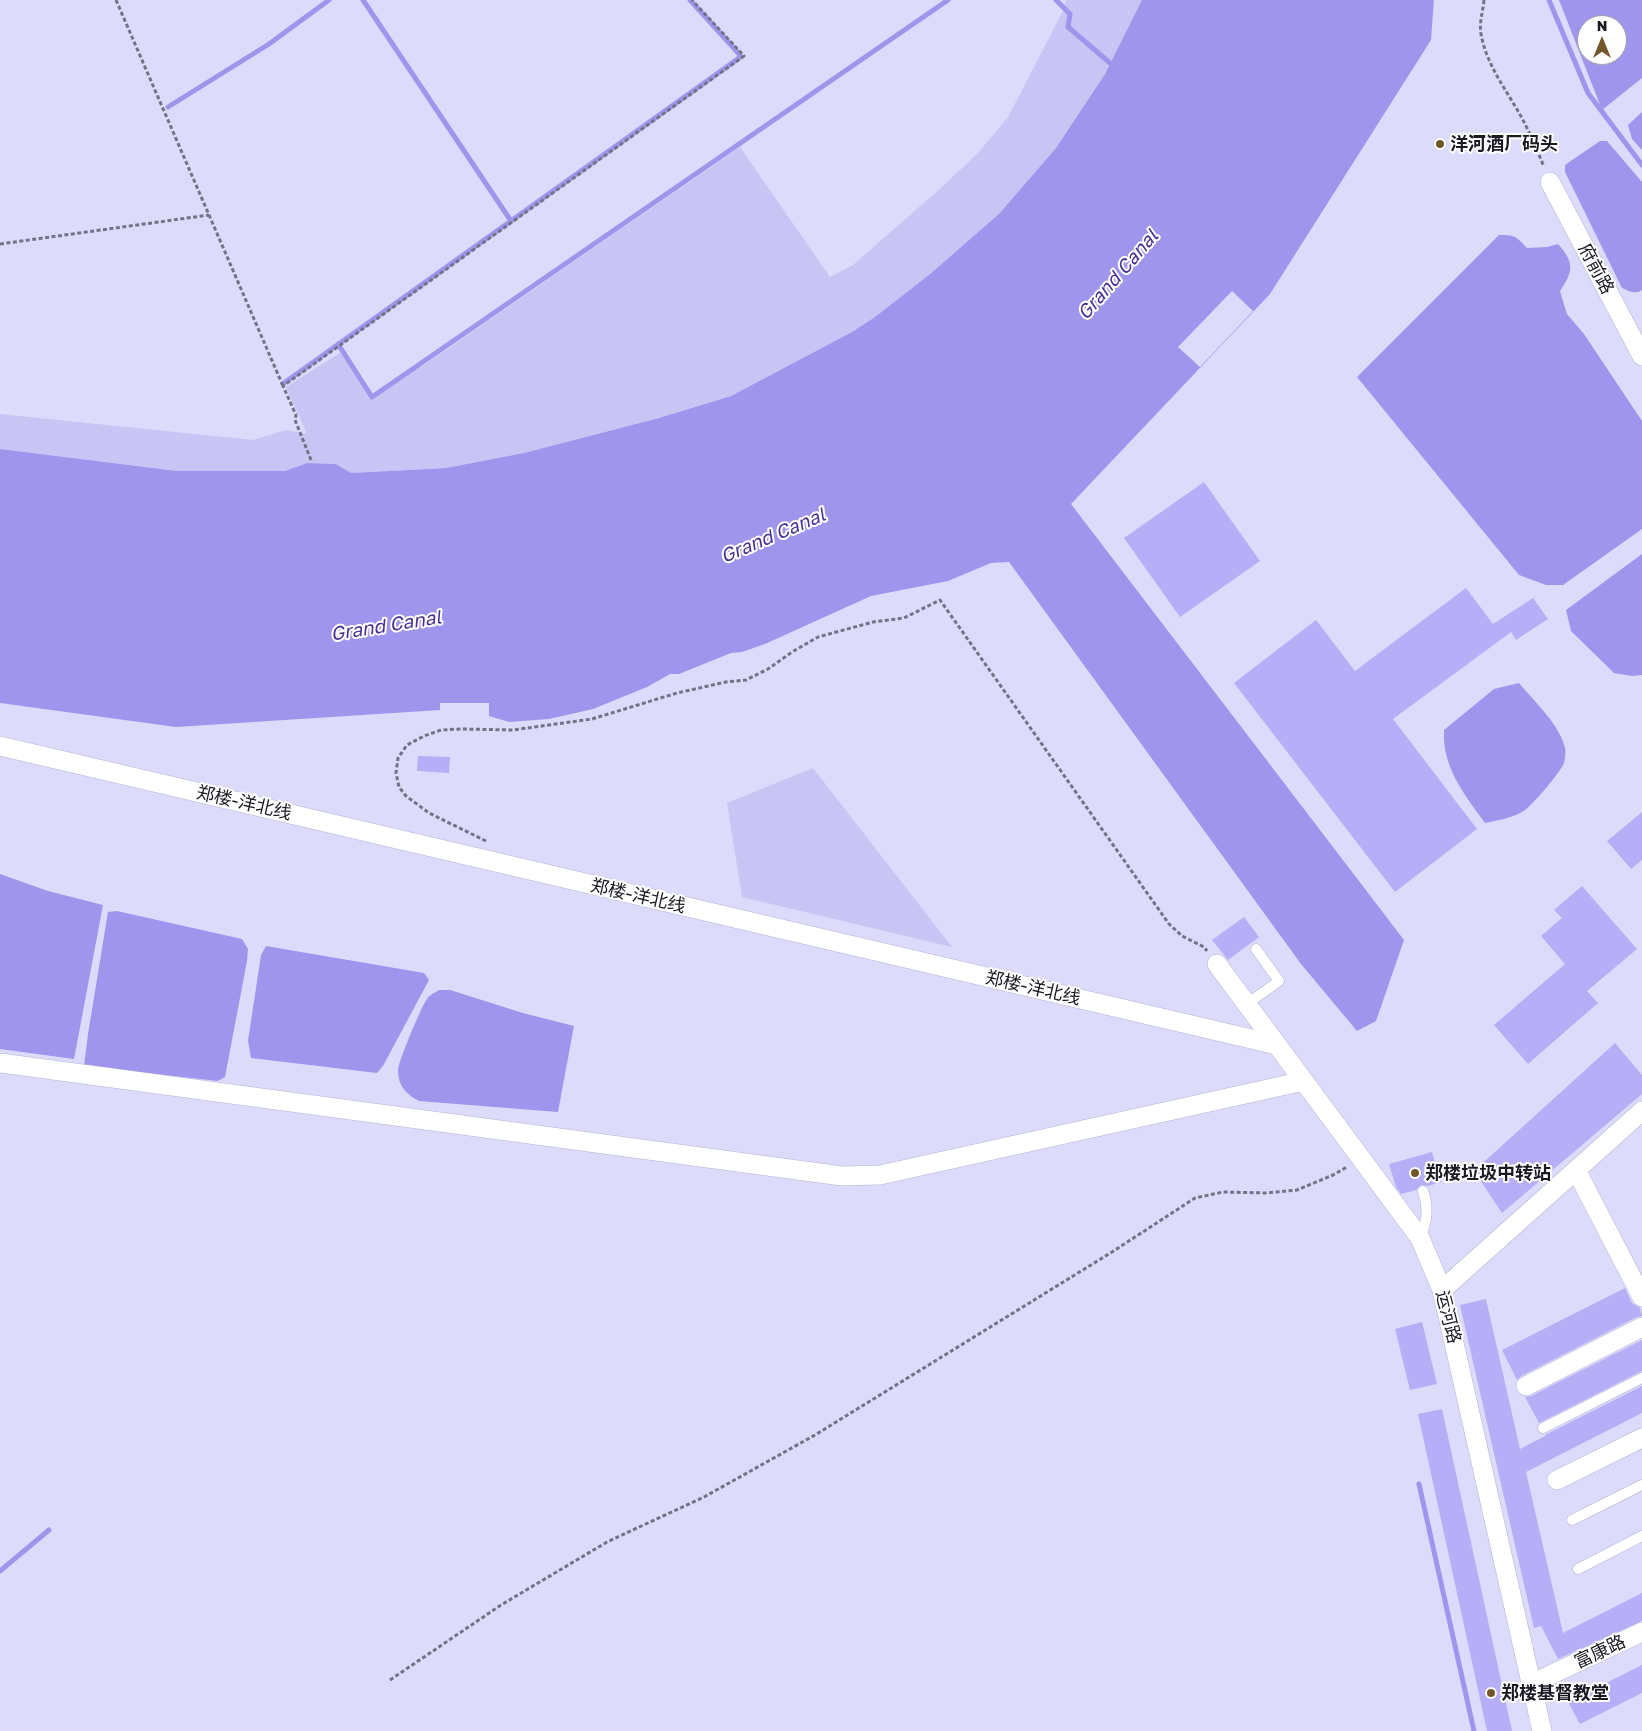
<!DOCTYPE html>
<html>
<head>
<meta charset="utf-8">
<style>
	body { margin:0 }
	#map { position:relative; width:1642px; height:1731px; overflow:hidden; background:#dddbfb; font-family:"Golos Text",sans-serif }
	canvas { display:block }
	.north { position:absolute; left:1577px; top:15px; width:50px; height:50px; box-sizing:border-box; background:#fff; border:1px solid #a3a3a7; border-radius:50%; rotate:0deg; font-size:14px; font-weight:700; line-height:20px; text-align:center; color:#1a1924 }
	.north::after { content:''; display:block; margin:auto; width:18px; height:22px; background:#72572a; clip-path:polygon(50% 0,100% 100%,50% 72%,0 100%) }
</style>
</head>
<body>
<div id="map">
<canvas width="1642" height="1731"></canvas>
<div class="north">N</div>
</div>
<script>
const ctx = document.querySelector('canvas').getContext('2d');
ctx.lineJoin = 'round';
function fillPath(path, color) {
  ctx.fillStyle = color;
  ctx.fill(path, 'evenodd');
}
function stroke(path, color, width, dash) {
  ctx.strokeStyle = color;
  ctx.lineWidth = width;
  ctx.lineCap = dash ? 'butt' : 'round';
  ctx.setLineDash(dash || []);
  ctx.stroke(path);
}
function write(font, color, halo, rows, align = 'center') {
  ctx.font = font + ' "Golos Text","Noto Sans SC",sans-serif';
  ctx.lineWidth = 4;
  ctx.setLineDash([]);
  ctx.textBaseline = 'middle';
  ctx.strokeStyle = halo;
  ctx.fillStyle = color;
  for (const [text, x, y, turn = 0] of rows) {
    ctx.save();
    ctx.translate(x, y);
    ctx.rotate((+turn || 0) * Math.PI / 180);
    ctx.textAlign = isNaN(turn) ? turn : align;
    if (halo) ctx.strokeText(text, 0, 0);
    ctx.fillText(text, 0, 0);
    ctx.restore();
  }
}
const green = new Path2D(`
	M1066 0H1142L1105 74 1056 148 999 214 930 274 875 317 852 332 731 396 659 418 524 453 446 468 351 473 336 464 307 463 285 471H177L0 449V414L253 440 286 430 307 434 286 387 343 351 371 396 407 371 421 367 740 147 830 277 853 265 942 187 978 153 1008 117 1063 11Z
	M813 768 952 947 742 897 727 803Z`);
const water = new Path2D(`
	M1142 0H1434L1431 40 1270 294 1071 504 1404 940 1376 1021 1357 1031 1301 964 1009 562 991 563 948 581 871 596 765 644 742 652 731 653 679 674H670L647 687 593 709 549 719 509 722 489 716V704L440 703V710L176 727 0 703V449L177 471H285L307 463 336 464 351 473 446 468 524 453 659 418 731 396 852 332 875 317 930 274 999 214 1056 148 1105 74Z
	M1559 0H1642V78L1602 110ZM1587 25H1617V55H1587Z
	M1642 112V150L1632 139 1628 125Z
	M1600 141H1607L1642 182V290C1635 295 1629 291 1622 288L1565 172V165Z
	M1499 235C1515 235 1516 236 1527 248L1547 247 1558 244C1574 262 1574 271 1560 291L1567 314 1584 334 1642 421V529L1563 585H1546L1519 575 1357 377Z
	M1642 554V675L1632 676 1614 673 1571 631 1566 610Z
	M1519 683C1534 701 1560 725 1565 748 1566 752 1565 759 1564 763 1560 773 1534 803 1525 810 1514 818 1498 820 1485 823 1464 794 1442 767 1444 730L1494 689Z
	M0 874 48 891 103 905 74 1059 0 1049Z
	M117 911 242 939 248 949 247 961 225 1077 218 1081 84 1066 88 1034 108 912Z
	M266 946 424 973 429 980 383 1066 377 1073 251 1058 248 1041 261 955Z
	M439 990H450L523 1013 574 1026 558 1112 419 1101C407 1095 398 1086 398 1071 397 1065 422 1005 427 999 429 995 436 992 439 990Z`);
const pier = new Path2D(`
	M1232 291 1253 311 1200 367 1178 347Z
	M440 703H489V716H486V706H442V711L440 713Z`);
const stream = new Path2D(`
	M363 0 511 221
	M1056 0 1070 14 1068 27 1110 63
	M1549 0 1588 93 1642 165
	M168 107 269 44 329 0
	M338 344 372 397 948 0
	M284 383 739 58 740 55 690 0
	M1419 1484 1474 1731
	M0 1571 49 1530`);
const building = new Path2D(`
	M1204 482 1260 561 1180 617 1124 538Z
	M1466 588 1493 624 1533 598 1548 619 1516 640 1511 632 1393 719 1477 829 1395 892 1234 683 1316 620 1355 671Z
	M418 756 450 757 449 773 417 771Z
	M1642 812V860L1631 869 1607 841Z
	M1582 886 1637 949 1587 991 1598 1003 1528 1064 1494 1025 1565 964 1541 936 1562 918 1554 910Z
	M1244 917 1259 937 1228 960 1212 940Z
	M1615 1043 1642 1075V1094L1502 1213 1474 1171Z
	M1432 1152 1441 1182 1428 1186 1421 1185 1416 1190 1401 1194 1396 1187 1389 1164Z
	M1625 1288 1632 1303 1640 1308 1642 1316 1637 1317 1521 1376 1517 1380 1502 1350Z
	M1486 1299 1520 1449 1545 1436V1435L1642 1386V1413L1526 1472 1563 1633 1642 1593V1621L1558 1659 1541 1626 1534 1628 1460 1305Z
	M1422 1322 1437 1384 1410 1390 1395 1329Z
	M1642 1340V1371L1539 1423 1525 1397 1531 1396Z
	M1442 1409 1512 1731H1487L1418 1414Z
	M1642 1665V1693L1580 1724 1568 1702Z`);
const path = new Path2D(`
	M116 0 283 386
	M1484 0C1483 12 1479 22 1481 34 1487 68 1510 94 1525 124 1532 138 1538 152 1544 167
	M0 244 209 215
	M311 460 295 420 296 415 283 386 744 56 692 0
	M486 841 429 813 406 796 399 787 396 773 398 758 407 745 424 736 441 730 461 729 513 730 592 719 677 693 726 682 746 680 768 669 792 652 818 637 873 622 904 618 940 600 1169 924 1182 936 1204 947 1207 951
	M390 1680 501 1605 607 1542 704 1497 815 1435 1112 1252 1195 1198 1223 1192 1266 1193 1297 1190 1333 1175 1347 1167`);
const service = new Path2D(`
	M1247 1004 1279 981 1256 949
	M1420 1238C1427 1222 1429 1208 1423 1191
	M1543 1428 1642 1378
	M1572 1520 1642 1485
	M1578 1569 1642 1536`);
const minor = new Path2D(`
	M1550 182 1642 356
	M0 746 1277 1045
	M1217 964 1420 1238 1442 1290 1542 1731
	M0 1063 842 1176 880 1175 1304 1081
	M1576 1170 1642 1297
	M1442 1290 1642 1111
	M1526 1386 1642 1327
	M1557 1480 1642 1438
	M1531 1684 1642 1632`);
const markers = [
	[1440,144,5,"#72572a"],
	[1415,1173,5,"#72572a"],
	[1491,1693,5,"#72572a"]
];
const poiNames = [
	["洋河酒厂码头",1450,144],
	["郑楼垃圾中转站",1425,1173],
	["郑楼基督教堂",1501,1693]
];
const streetNames = [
	["府前路",1596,269,62],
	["郑楼-洋北线",244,803,13],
	["郑楼-洋北线",638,896,13],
	["郑楼-洋北线",1033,988,13],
	["运河路",1448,1317,76],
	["富康路",1600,1652,-25]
];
const waterNames = [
	["Grand Canal",1118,275,-49],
	["Grand Canal",773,536,-23],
	["Grand Canal",386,626,-9]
];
fillPath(green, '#c8c4f4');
fillPath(water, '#a095ed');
fillPath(pier, '#dddbfb');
stroke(stream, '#a095ed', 5);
fillPath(building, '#b6aef6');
stroke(service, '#b4b2d1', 11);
stroke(minor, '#b4b2d1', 20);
stroke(path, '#737286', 3, [4, 2.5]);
stroke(service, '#fff', 10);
stroke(minor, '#fff', 19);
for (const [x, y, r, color] of markers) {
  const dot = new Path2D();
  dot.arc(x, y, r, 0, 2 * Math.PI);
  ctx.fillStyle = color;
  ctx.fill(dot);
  stroke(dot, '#fff', 2);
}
write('bold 18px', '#1a1924', '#fff', poiNames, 'left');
write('18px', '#1a1924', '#fff', streetNames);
write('italic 19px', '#493096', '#fff', waterNames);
</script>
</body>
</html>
